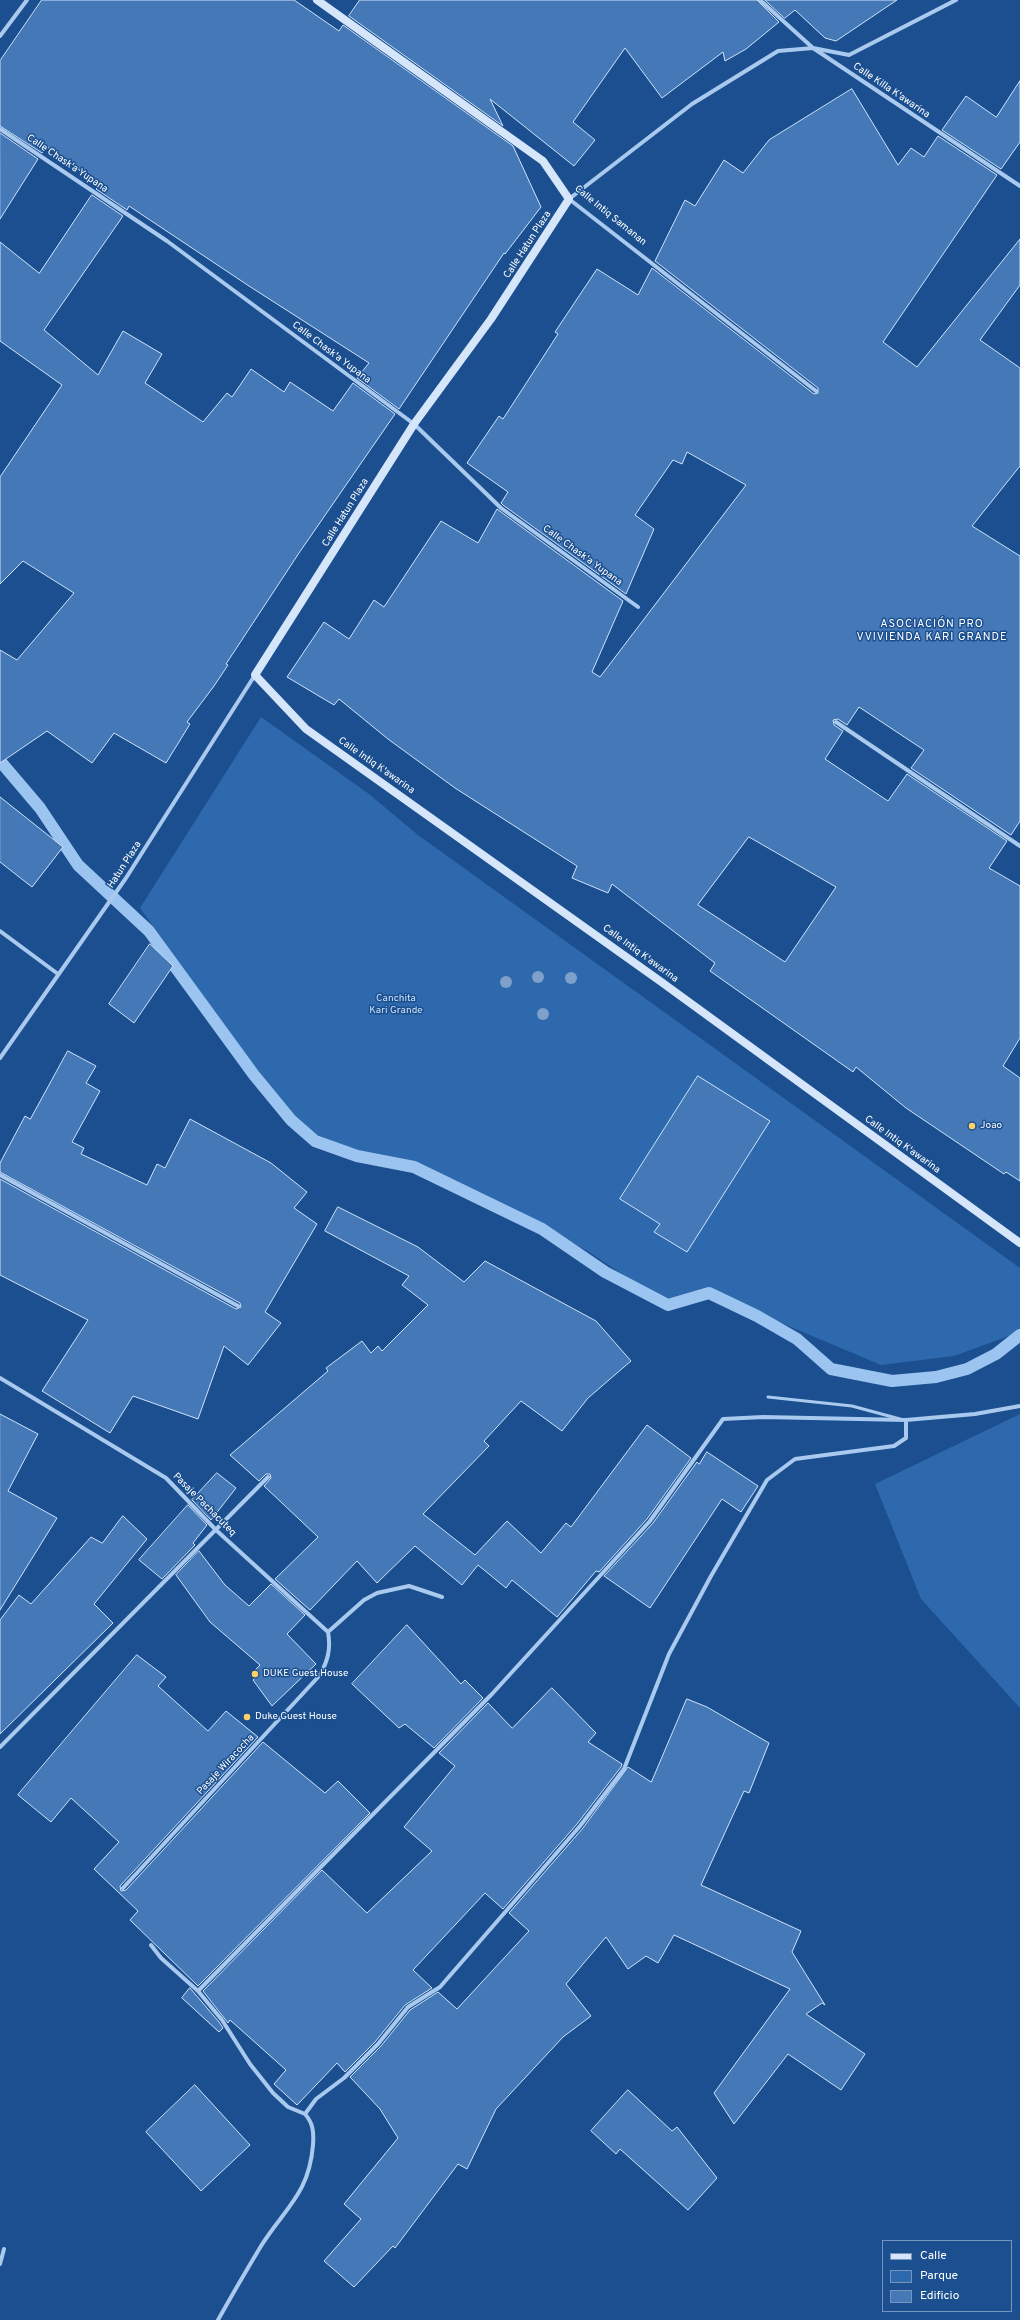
<!DOCTYPE html>
<html>
<head>
<meta charset="utf-8">
<style>
	body { margin:0 }
	#map { position:relative; width:1020px; height:2320px; overflow:hidden; background:#1b4f8f; font-family:Overpass,sans-serif }
	canvas { display:block }
	.legend { position:absolute; left:882px; top:2240px; width:130px; height:72px; box-sizing:border-box; background:#1b4f8f; border:1px solid #7695bc; margin:0; padding:5px 7px; list-style:none; font-size:12px; color:#fff }
	.legend li { display:flex; align-items:center; gap:8px; height:20px }
	.legend b { width:20px; border:1px solid #7695bc }
</style>
</head>
<body>
<div id="map">
<canvas width="1020" height="2320"></canvas>
<ul class="legend">
<li><b style="height:5px;background:#d6e6fa"></b>Calle</li>
<li><b style="height:11px;background:#2e69ad"></b>Parque</li>
<li><b style="height:11px;background:#4478b7"></b>Edificio</li>
</ul>
</div>
<script>
const ctx = document.querySelector('canvas').getContext('2d');
ctx.lineJoin = 'round';
function fillPath(path, color) {
  ctx.fillStyle = color;
  ctx.fill(path, 'evenodd');
}
function stroke(path, color, width, dash) {
  ctx.strokeStyle = color;
  ctx.lineWidth = width;
  ctx.lineCap = dash ? 'butt' : 'round';
  ctx.setLineDash(dash || []);
  ctx.stroke(path);
}
function write(font, color, halo, rows, align = 'center') {
  ctx.font = font + ' Overpass,sans-serif';
  ctx.lineWidth = 3;
  ctx.setLineDash([]);
  ctx.textBaseline = 'middle';
  ctx.strokeStyle = halo;
  ctx.fillStyle = color;
  for (const [text, x, y, turn = 0] of rows) {
    ctx.save();
    ctx.translate(x, y);
    ctx.rotate((+turn || 0) * Math.PI / 180);
    ctx.textAlign = isNaN(turn) ? turn : align;
    if (halo) ctx.strokeText(text, 0, 0);
    ctx.fillText(text, 0, 0);
    ctx.restore();
  }
}
const green = new Path2D(`
	M261 717 369 794 418 835 1020 1268V1332L954 1356 881 1365 779 1322 710 1287 678 1303 628 1278 589 1252 551 1231 417 1167 364 1154 305 1130 280 1101 140 908Z
	M1020 1414V1708L921 1599 875 1484Z`);
const stream = new Path2D(`
	M0 761 40 808 78 865 149 931 254 1075 291 1120 315 1141 357 1156 414 1167 542 1229 605 1272 668 1305 709 1293 757 1316 797 1339 831 1369 892 1381 936 1377 967 1369 996 1354 1020 1335`);
const building = new Path2D(`
	M42 0H294L339 31 343 25 513 146 541 207 505 254 504 253 399 409 357 378 369 363 249 286 129 206 127 210 96 189 100 185 46 146 42 153 0 126V61Z
	M360 0H757L779 22 746 49 725 61 723 52 662 98 625 48 573 122 595 140 574 166 490 99 503 126 349 16Z
	M765 0H897L836 41 825 38 795 10 785 18Z
	M1020 81V142L1001 169 942 130 966 96 996 117Z
	M852 89 898 165 911 148 924 157 938 136 997 175 883 342 917 367 1020 239V285L980 340 1020 368V466L972 526 1020 556V821L1011 835 911 768 924 750 859 707 847 725 838 719 833 720 834 725 843 731 825 759 888 801 907 774 1007 841 989 868 1020 886V1038L1003 1066 1020 1078V1181L1006 1172 1004 1174 906 1108 856 1067 853 1072 710 971 715 963 612 884 608 893 572 878 577 866 455 788 388 739 339 699 334 705 287 677 324 622 349 639 374 600 384 607 441 521 478 543 497 509 623 601 592 672 600 677 746 485 687 452 682 464 673 460 635 515 654 529 626 594 503 505 501 503 508 492 467 463 499 416 503 419 558 334 555 332 597 269 638 295 652 268 814 394 818 393V388L655 261 685 200 695 206 724 160 743 173 769 140ZM749 837 836 887 785 962 698 905Z
	M0 133 38 159 0 219Z
	M92 195 123 216 44 330 98 375 123 331 162 354 145 383 203 422 227 393 232 397 251 369 284 392 290 382 333 411 353 383 395 414 299 553 226 664 228 665 214 686 187 722 190 724 166 763 114 733 92 763 47 731 0 763V650L17 660 74 593 23 561 0 584V477L62 385 0 341V242L39 273Z
	M0 797 63 847 32 887 0 862Z
	M150 944 173 966 134 1023 109 1004Z
	M68 1051 96 1066 86 1083 100 1091 72 1142 84 1148 81 1154 147 1185 157 1164 165 1168 190 1119 271 1163 307 1192 294 1208 317 1224 265 1312 281 1323 248 1365 224 1346 198 1419 133 1396 110 1433 42 1391 88 1320 0 1275V1179L236 1309 241 1307 240 1303 0 1172V1163L25 1116 30 1119Z
	M698 1076 770 1121 687 1252 654 1232 660 1224 620 1199Z
	M338 1207 418 1247 464 1282 485 1261 596 1321 631 1361 588 1398 562 1431 521 1401 484 1441 489 1446 423 1514 475 1555 507 1521 541 1553 566 1523 571 1527 647 1425 691 1458 647 1519 599 1572 596 1571 557 1617 512 1580 506 1588 478 1565 462 1585 415 1546 377 1583 357 1561 310 1610 275 1579 318 1537 264 1486 271 1478 270 1474H266L259 1481 230 1455 328 1371 326 1368 362 1341 371 1353 378 1346 382 1351 428 1305 402 1285 409 1276 325 1231Z
	M0 1414 38 1434 8 1491 57 1518 0 1610Z
	M707 1452 758 1486 741 1512 722 1499 650 1608 604 1576 653 1523 697 1462 699 1464Z
	M217 1473 236 1488 211 1520 192 1500Z
	M188 1505 207 1525 193 1543 195 1545 162 1579 139 1560Z
	M123 1516 147 1539 94 1604 113 1623 0 1734V1620L19 1595 31 1604 91 1537 102 1543Z
	M199 1551 225 1585 249 1606 271 1584 305 1615 287 1634 316 1664 272 1706 253 1680 258 1675 254 1671 260 1665 210 1622 176 1575Z
	M407 1625 461 1684 465 1680 483 1698 434 1748 405 1724 399 1728 352 1684Z
	M137 1655 166 1677 158 1686 208 1731 226 1711 258 1737 120 1886 121 1891 126 1890 263 1742 325 1793 338 1781 370 1813 198 1986 130 1920 138 1911 94 1869 119 1842 71 1798 51 1822 18 1795Z
	M552 1688 596 1733 588 1742 622 1764 621 1767 577 1824 503 1909 485 1893 413 1970 432 1988 405 2005 375 2042 345 2072 337 2063 297 2105 274 2084 286 2070 230 2020 228 2023 203 1991 322 1870 367 1913 432 1851 404 1827 455 1766 439 1753 488 1703 512 1728Z
	M687 1699 707 1707 769 1743 749 1793 744 1791 701 1885 801 1931 792 1952 825 2005 822 2003 806 2014 865 2054 841 2090 788 2054 734 2124 714 2093 790 1989 674 1935 658 1963 646 1956 628 1969 606 1937 566 1984 591 2016 563 2037 496 2109 467 2169 458 2164 395 2248 393 2246 354 2287 324 2261 361 2219 344 2204 398 2138 380 2109 350 2077 381 2046 410 2010 438 1992 457 2009 529 1931 509 1913 583 1828 628 1767 651 1782Z
	M190 1988 219 2022 223 2028 219 2032 182 1998Z
	M195 2085 250 2145 201 2191 146 2132Z
	M628 2090 672 2131 677 2127 717 2178 688 2210 620 2149 616 2154 591 2131Z`);
const lane = new Path2D(`
	M768 1397 852 1406 900 1419`);
const street = new Path2D(`
	M760 0 813 48 1020 186
	M0 36 27 0
	M0 129 167 241 414 424 501 508 638 607
	M816 391 569 199 692 104 778 51 813 48 849 55 956 0
	M836 722 1020 846
	M0 931 58 974
	M0 1058 126 878 255 675
	M0 1175 238 1306
	M0 1378 166 1478 216 1530 328 1632C331 1649 328 1660 320 1675L123 1888
	M906 1420 975 1414 1020 1406
	M328 1632 364 1600 377 1593 409 1586 442 1597
	M0 1747 268 1477
	M151 1945 161 1958 198 1991 222 2020 250 2064 273 2093 288 2107 305 2114
	M198 1991 492 1694 650 1521 723 1419 763 1417 906 1420V1438L894 1446 795 1459 767 1480 711 1576 669 1654 624 1769 580 1826 440 1987 408 2007 378 2044 344 2078 316 2099 305 2114C313 2123 314 2132 313 2145 309 2194 285 2208 261 2246 246 2271 232 2295 218 2320
	M0 2264 4 2249`);
const secondary = new Path2D(`
	M317 0 543 161 569 199 491 319 414 424 255 675 306 729 660 981 1020 1243`);
const trees = [
	[538,977],
	[571,978],
	[506,982],
	[543,1014]
];
const markers = [
	[972,1126,4,"#ffd166"],
	[255,1674,4,"#ffd166"],
	[247,1717,4,"#ffd166"]
];
const streetNames = [
	["Calle Killa K'awarina",891,91,34],
	["Calle Chask'a Yupana",67,164,34],
	["Calle Intiq Samanan",610,216,39],
	["Calle Hatun Plaza",528,245,-57],
	["Calle Chask'a Yupana",331,353,37],
	["Calle Hatun Plaza",346,513,-58],
	["Calle Chask'a Yupana",582,556,36],
	["Calle Intiq K'awarina",376,766,35],
	["Hatun Plaza",125,865,-57],
	["Calle Intiq K'awarina",640,954,36],
	["Calle Intiq K'awarina",902,1145,36],
	["Pasaje Pachacuteq",204,1505,45],
	["Pasaje Wiracocha",226,1765,-47]
];
const parkNames = [
	["Canchita",396,999],
	["Kari Grande",396,1011]
];
const poiNames = [
	["Joao",980,1126],
	["DUKE Guest House",263,1674],
	["Duke Guest House",255,1717]
];
const neighbourhoodNames = [
	["ASOCIACIÓN PRO",932,625],
	["VVIVIENDA KARI GRANDE",932,638]
];
fillPath(green, '#2e69ad');
stroke(stream, '#9cc4f0', 12);
fillPath(building, '#4478b7');
stroke(building, '#cfe3fa', 1);
stroke(lane, '#a9c9ee', 3);
stroke(street, '#a9c9ee', 4);
stroke(secondary, '#d6e6fa', 8);
ctx.fillStyle = '#7ea0ca';
for (const [x, y] of trees) {
  ctx.beginPath();
  ctx.arc(x, y, 6, 0, 2 * Math.PI);
  ctx.fill();
}
for (const [x, y, r, color] of markers) {
  const dot = new Path2D();
  dot.arc(x, y, r, 0, 2 * Math.PI);
  ctx.fillStyle = color;
  ctx.fill(dot);
  stroke(dot, '#1b4f8f', 1.5);
}
write('10px', '#fff', '#1b4f8f', streetNames);
write('10px', '#cfe3fa', '#1b4f8f', parkNames);
write('10px', '#fff', '#1b4f8f', poiNames, 'left');
ctx.letterSpacing = '1px';
write('11px', '#fff', '#1b4f8f', neighbourhoodNames);
ctx.letterSpacing = '0px';
</script>
</body>
</html>
